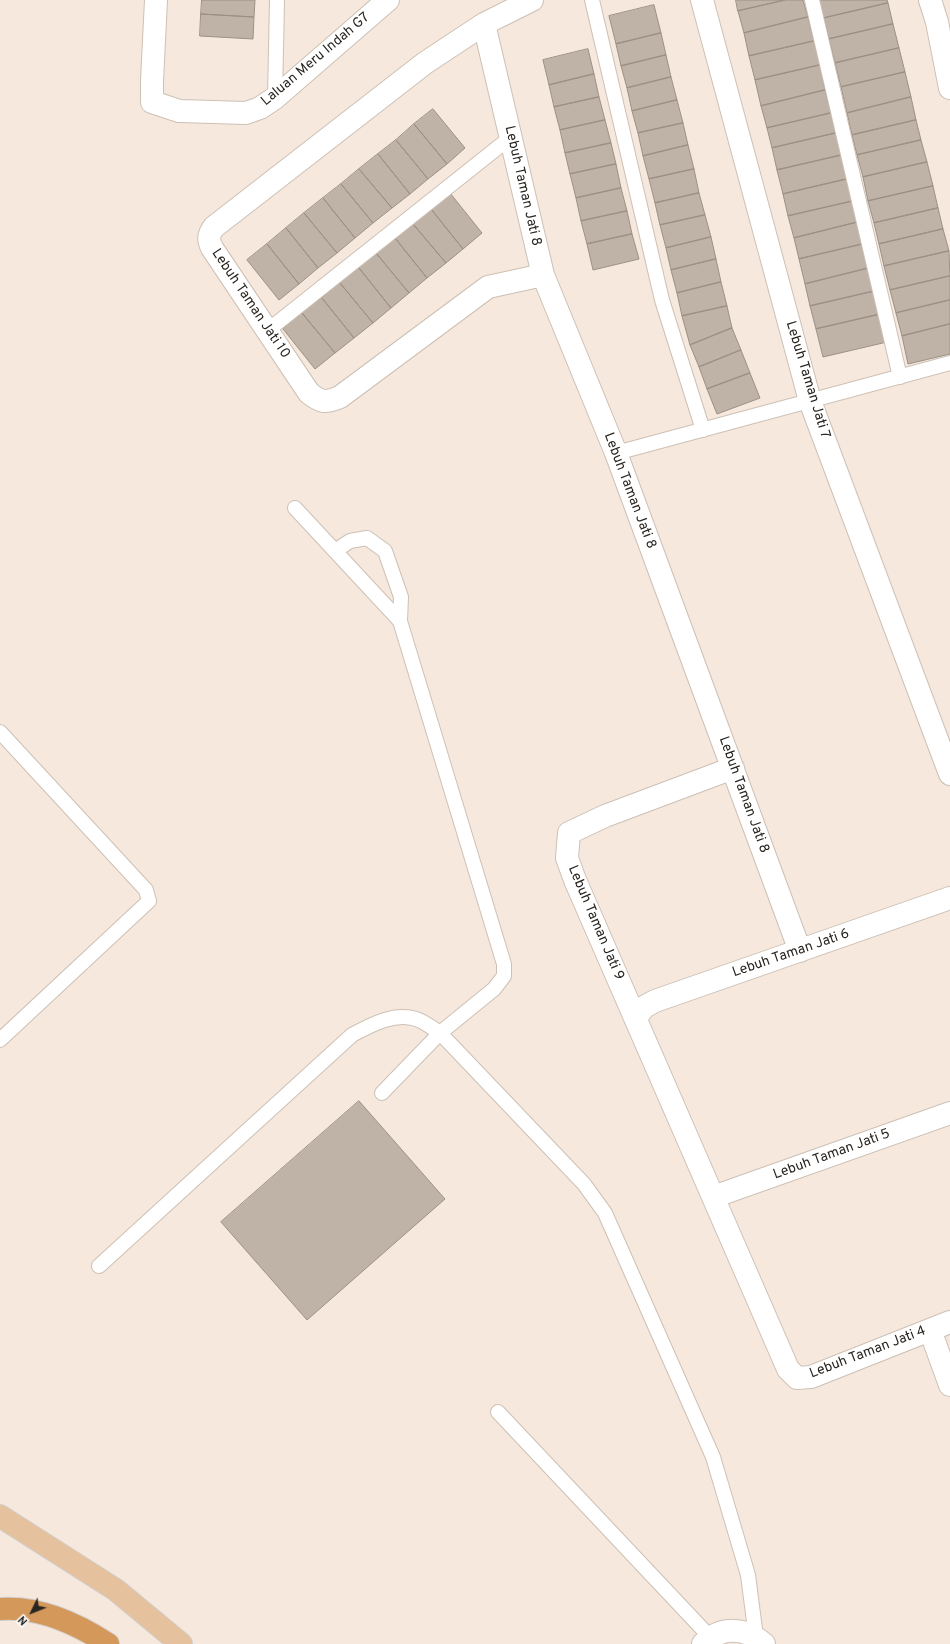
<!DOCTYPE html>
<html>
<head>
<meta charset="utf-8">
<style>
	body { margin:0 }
	#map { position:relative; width:950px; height:1644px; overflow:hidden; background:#f6e8dc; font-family:Overpass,sans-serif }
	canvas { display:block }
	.north { position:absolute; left:12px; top:1592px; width:40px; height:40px; -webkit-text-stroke:3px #fff; paint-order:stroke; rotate:227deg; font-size:11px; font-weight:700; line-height:16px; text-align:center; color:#292520 }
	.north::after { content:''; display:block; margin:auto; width:14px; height:18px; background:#292520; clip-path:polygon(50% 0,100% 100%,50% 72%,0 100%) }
</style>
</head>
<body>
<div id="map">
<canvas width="950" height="1644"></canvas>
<div class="north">N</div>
</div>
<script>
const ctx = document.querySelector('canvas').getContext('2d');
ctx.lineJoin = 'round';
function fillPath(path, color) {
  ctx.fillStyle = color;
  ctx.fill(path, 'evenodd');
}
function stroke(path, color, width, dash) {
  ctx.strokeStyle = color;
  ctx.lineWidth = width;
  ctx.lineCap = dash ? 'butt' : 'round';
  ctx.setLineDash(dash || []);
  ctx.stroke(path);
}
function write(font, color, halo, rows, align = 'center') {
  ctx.font = font + ' Overpass,sans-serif';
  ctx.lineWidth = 3;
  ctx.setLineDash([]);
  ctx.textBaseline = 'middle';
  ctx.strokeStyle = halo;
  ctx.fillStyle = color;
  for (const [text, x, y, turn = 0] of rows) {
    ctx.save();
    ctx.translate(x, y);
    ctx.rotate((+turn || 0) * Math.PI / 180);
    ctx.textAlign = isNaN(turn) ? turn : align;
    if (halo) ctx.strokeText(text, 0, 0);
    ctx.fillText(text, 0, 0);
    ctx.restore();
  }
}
const building = new Path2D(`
	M202 0H255L254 17 201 14Z
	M736 0H785L738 11Z
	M785 0H803L808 17 744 33 738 11Z
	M819 0H887L888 3 824 18Z
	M888 3 893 24 829 39 824 18Z
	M654 5 661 33 616 44 609 16Z
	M201 14 254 17 253 39 200 36Z
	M808 17 814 41 749 56 744 33Z
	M893 24 899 48 835 63 829 39Z
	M661 33 666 55 621 66 616 44Z
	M814 41 820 65 755 80 749 56Z
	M899 48 905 72 841 87 835 63Z
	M588 49 594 74 549 85 543 60Z
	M666 55 671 77 627 88 621 66Z
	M820 65 825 90 761 106 755 80Z
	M905 72 911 97 847 113 841 87Z
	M594 74 599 97 554 107 549 85Z
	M671 77 677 100 632 111 627 88Z
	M825 90 831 113 767 128 761 106Z
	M599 97 605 120 560 130 554 107Z
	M911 97 916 120 852 135 847 113Z
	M677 100 683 123 638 133 632 111Z
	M433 109 465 148 447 164 414 124Z
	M831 113 836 133 772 148 767 128Z
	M605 120 611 143 565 153 560 130Z
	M916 120 921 140 857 155 852 135Z
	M683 123 688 145 643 156 638 133Z
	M414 124 447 164 428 179 396 140Z
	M836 133 842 155 777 170 772 148Z
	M396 140 428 179 410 194 378 154Z
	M921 140 927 162 863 177 857 155Z
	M611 143 616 164 570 174 565 153Z
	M688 145 694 169 649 179 643 156Z
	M378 154 410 194 392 208 359 169Z
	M842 155 847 179 783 194 777 170Z
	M927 162 933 186 868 201 863 177Z
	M616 164 621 188 576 198 570 174Z
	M359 169 392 208 373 223 341 184Z
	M694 169 699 193 655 203 649 179Z
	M847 179 853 201 788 216 783 194Z
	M341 184 373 223 355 238 323 198Z
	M933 186 938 208 874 223 868 201Z
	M621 188 627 211 581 221 576 198Z
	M450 193 482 233 463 249 431 209Z
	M699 193 705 215 660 225 655 203Z
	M323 198 355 238 337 253 304 213Z
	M853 201 858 222 794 238 788 216Z
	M938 208 943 229 879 244 874 223Z
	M431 209 463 249 446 263 413 224Z
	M627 211 632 234 587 244 581 221Z
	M304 213 337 253 318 268 286 228Z
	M705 215 711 237 666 248 660 225Z
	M858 222 863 244 799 259 794 238Z
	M413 224 446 263 427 278 395 238Z
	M286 228 318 268 299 284 267 244Z
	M943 229 949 251 884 266 879 244Z
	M632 234 639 259 593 270 587 244Z
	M711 237 716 259 671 270 666 248Z
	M395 238 427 278 409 293 376 253Z
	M267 244 299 284 279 300 247 260Z
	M863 244 869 268 805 284 799 259Z
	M949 251 950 276 890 290 884 266Z
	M376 253 409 293 391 308 359 268Z
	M716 259 721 282 677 293 671 270Z
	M359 268 391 308 373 323 340 283Z
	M869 268 875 291 810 306 805 284Z
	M950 276V300L896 313 890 290Z
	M721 282 727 306 682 316 677 293Z
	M340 283 373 323 354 338 322 298Z
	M875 291 881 314 816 329 810 306Z
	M322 298 354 338 335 353 302 313Z
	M950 300V324L902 336 896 313Z
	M727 306 732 328 690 345 682 316Z
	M302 313 335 353 315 369 283 329Z
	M881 314 887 342 823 357 816 329Z
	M950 324V354L908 364 902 336Z
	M732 328 741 350 699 367 690 345Z
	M741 350 750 373 707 389 699 367Z
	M750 373 760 398 717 414 707 389Z
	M359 1101 445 1199 307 1320 221 1222Z`);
const service = new Path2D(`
	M592 0 662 300 703 430
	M812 0 900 377
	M275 98 277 0
	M267 331 511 137
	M616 453 950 363
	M295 508 400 621 504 964V976L494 989 440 1033 382 1093
	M335 551 350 541 367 538 385 551 401 597 400 621
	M0 732 146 890 149 901 0 1040
	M99 1266 352 1035C371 1025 394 1012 416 1019 424 1021 433 1029 440 1033L584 1184 605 1213 713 1457 748 1575 756 1637
	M498 1412 710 1637`);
const minor = new Path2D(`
	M156 0 152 81V102L179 111 246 113 260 108 275 98 388 0
	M532 0 484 24 425 63 214 227C208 235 208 240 212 248L309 393C322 403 325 403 340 397L488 287 543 275
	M702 0 810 401 950 774
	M930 0 937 22 950 88
	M484 24 543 275 616 453 800 951
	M733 768 605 816 569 833 567 858 575 880 788 1369 797 1378 811 1377 950 1322
	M636 1018 644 1007 655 1001 950 898
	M713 1197 950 1113
	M930 1330 950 1385
	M703 1644C721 1626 745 1627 764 1644`);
const primary = new Path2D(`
	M0 1516 116 1590 181 1644`);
const motorway = new Path2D(`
	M0 1609C39 1606 76 1623 108 1644`);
const streetNames = [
	["Laluan Meru Indah G7",316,60,-40],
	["Lebuh Taman Jati 8",522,186,77],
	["Lebuh Taman Jati 10",250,304,56],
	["Lebuh Taman Jati 7",807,380,73],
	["Lebuh Taman Jati 8",629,491,69],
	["Lebuh Taman Jati 8",743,795,70],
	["Lebuh Taman Jati 9",595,923,67],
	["Lebuh Taman Jati 6",791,954,-19],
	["Lebuh Taman Jati 5",832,1155,-20],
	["Lebuh Taman Jati 4",868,1353,-21]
];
fillPath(building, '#bfb3a7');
stroke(building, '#9c9085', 1);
stroke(service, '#cdc0b5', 16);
stroke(minor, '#cdc0b5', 24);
stroke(primary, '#d0cfce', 24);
stroke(motorway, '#d0cfce', 24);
stroke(service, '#fff', 14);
stroke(minor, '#fff', 22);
stroke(primary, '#e6c19d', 22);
stroke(motorway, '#d5985b', 22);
write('14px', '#292520', '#fff', streetNames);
</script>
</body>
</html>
